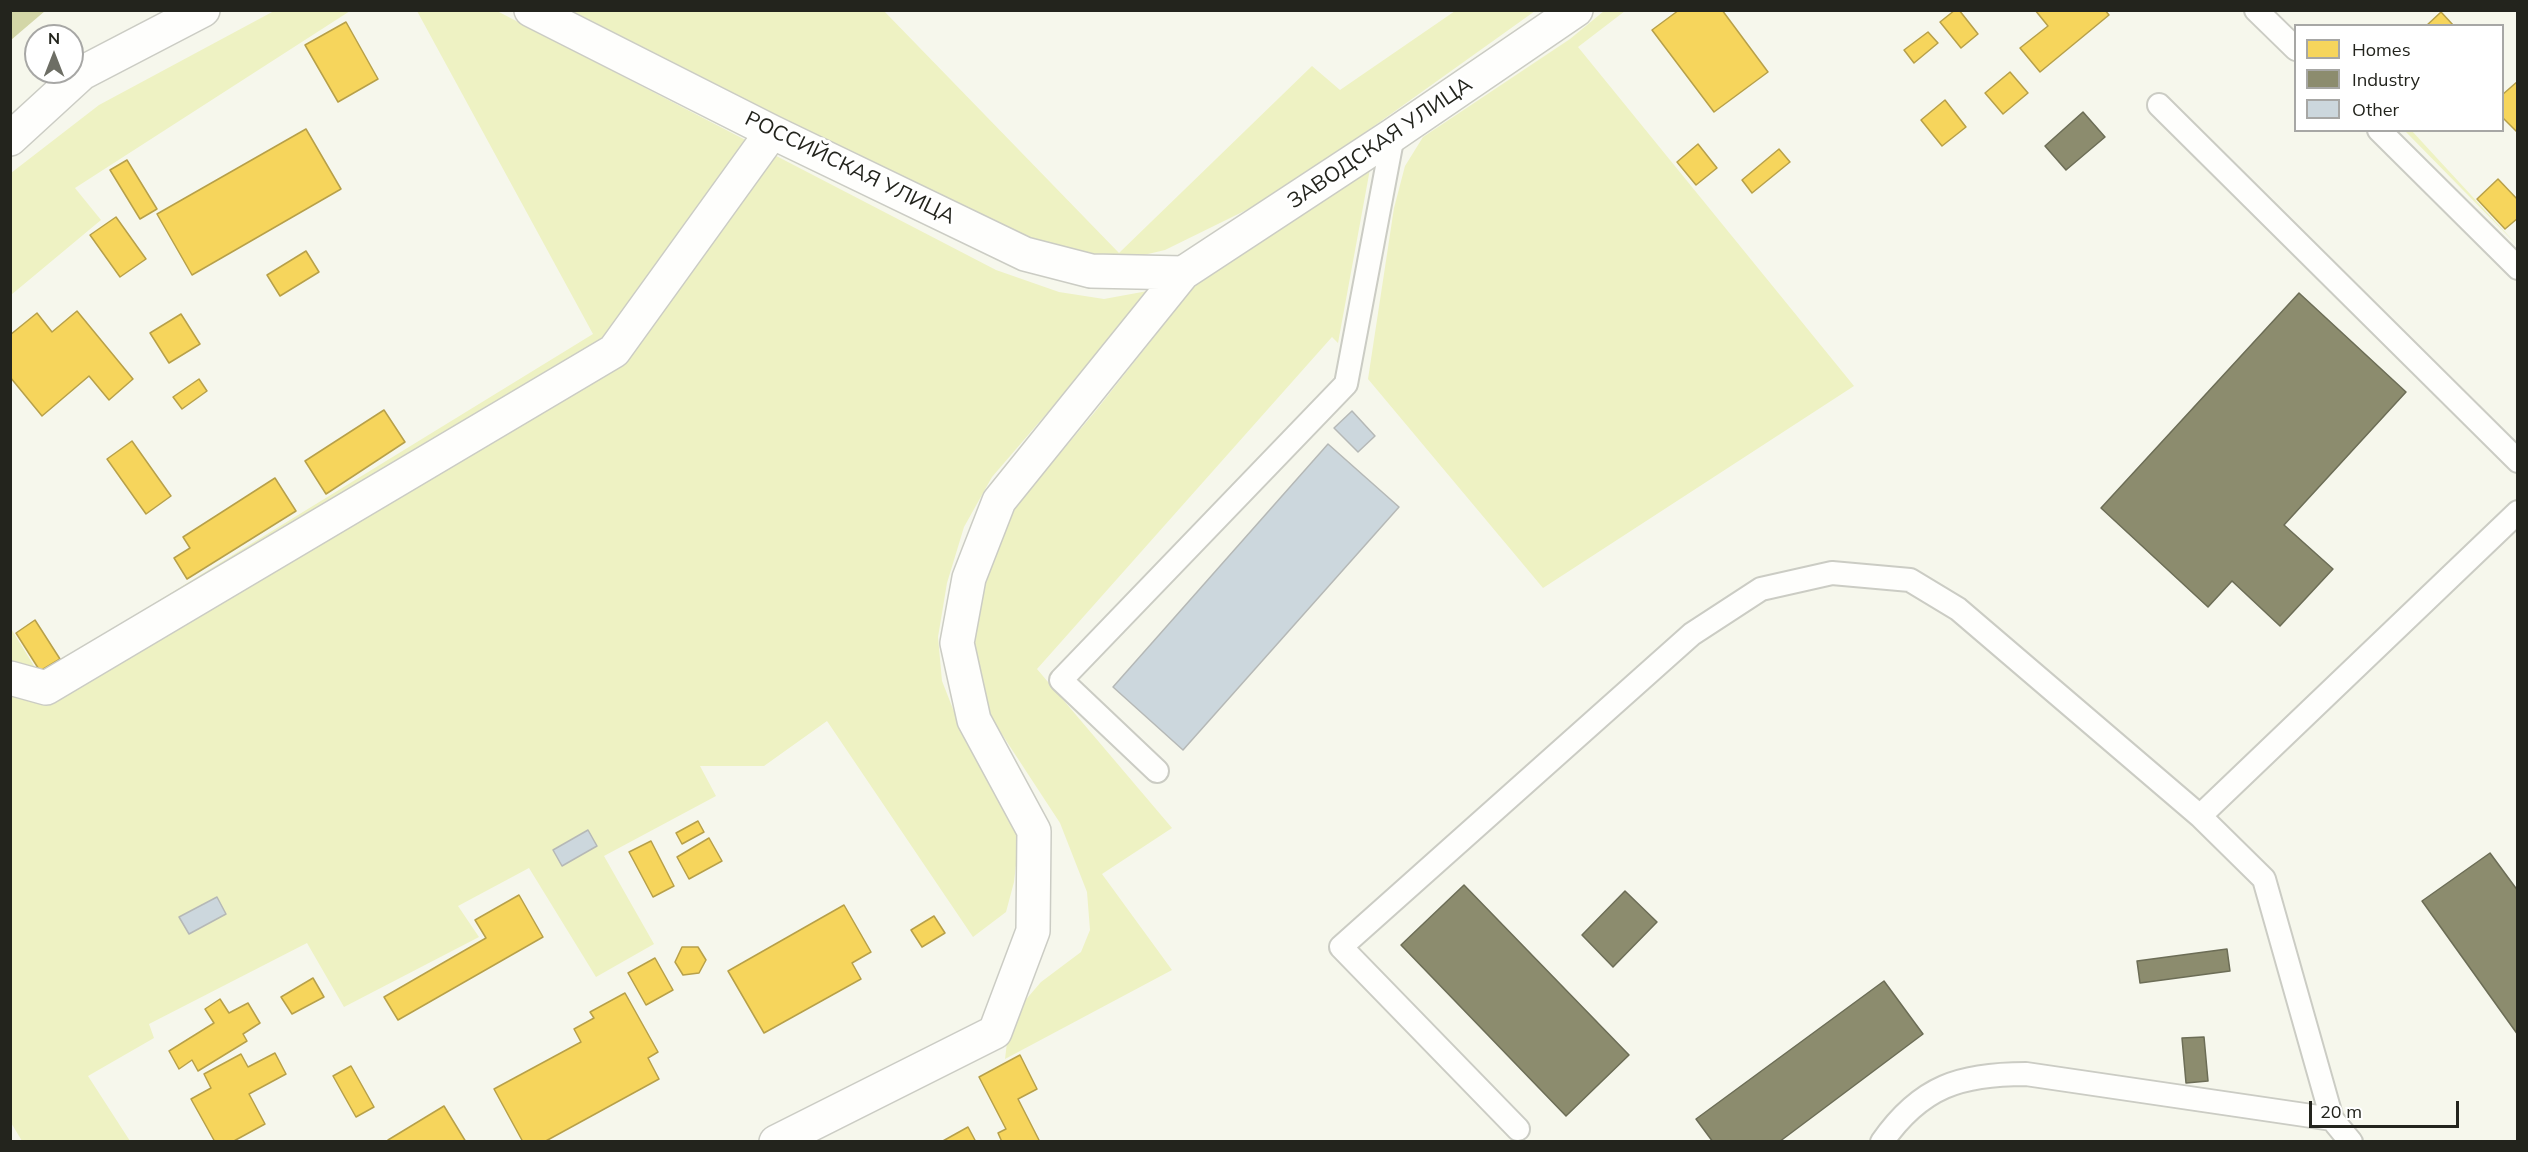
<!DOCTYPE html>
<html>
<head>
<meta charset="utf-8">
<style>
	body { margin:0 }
	#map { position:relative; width:2528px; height:1152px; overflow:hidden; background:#f6f7ec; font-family:Mulish,sans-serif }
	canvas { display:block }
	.frame { position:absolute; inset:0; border:12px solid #23241d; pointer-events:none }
	.legend { position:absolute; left:2294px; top:24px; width:210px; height:108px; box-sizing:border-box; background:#fff; border:2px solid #a7a7a5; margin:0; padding:8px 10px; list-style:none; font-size:18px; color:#23241d }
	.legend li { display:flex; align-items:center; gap:12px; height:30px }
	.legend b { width:30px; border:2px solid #a7a7a5 }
	.north { position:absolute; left:24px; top:24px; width:60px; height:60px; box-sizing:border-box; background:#fff; border:2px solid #a7a7a5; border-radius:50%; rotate:0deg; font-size:16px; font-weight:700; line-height:24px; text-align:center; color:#23241d }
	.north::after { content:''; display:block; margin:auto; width:21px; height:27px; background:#6d6e65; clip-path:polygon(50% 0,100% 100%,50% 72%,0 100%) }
	.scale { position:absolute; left:2309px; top:1101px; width:150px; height:27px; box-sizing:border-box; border:3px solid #23241d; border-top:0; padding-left:8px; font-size:18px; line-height:21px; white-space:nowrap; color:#23241d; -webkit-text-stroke:4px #fff; paint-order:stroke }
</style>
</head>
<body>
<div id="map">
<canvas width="2528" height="1152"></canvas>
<div class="frame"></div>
<ul class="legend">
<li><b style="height:16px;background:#f6d55c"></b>Homes</li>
<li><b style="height:16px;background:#8c8c6e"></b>Industry</li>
<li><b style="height:16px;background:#ccd7dd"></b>Other</li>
</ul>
<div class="north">N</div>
<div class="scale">20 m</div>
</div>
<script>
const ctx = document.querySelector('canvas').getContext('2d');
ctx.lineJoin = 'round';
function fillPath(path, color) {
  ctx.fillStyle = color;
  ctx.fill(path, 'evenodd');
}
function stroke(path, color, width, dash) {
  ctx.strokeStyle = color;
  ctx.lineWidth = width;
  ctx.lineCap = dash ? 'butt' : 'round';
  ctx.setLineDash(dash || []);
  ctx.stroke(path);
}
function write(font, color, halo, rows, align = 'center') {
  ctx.font = font + ' Mulish,sans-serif';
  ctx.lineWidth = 6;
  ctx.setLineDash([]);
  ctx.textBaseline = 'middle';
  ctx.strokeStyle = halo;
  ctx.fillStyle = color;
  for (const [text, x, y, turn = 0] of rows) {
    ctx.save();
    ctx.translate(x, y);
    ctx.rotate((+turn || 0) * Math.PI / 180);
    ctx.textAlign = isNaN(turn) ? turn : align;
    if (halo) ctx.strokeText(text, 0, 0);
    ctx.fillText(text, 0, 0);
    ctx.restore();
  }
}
const green = new Path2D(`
	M274 11H350L75 188 101 220 11 295V173L99 105Z
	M417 11H497L996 270 1059 292 1104 299 1153 290 992 477 964 527 947 583 938 637 942 681 966 742 1020 831 1014 882 1006 912 973 937 827 721 764 766H700L716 796 604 856 654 944 596 977 529 868 458 906 479 937 344 1007 307 943 149 1024 154 1038 88 1076 130 1141H22L10 1121V627L39 674 593 334Z
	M561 11H884L1119 253 1312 66 1340 90 1455 11H1535L1279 194 1165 250 1131 258 1094 259 1011 236Z
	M1625 11 1578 47 1854 386 1543 588 1368 379 1394 208 1405 166 1423 137 1570 39 1604 11Z
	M2405 131H2412L2517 245Z
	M1370 169 1338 343 1332 337 1037 669 1172 828 1102 874 1172 970 1005 1059 1010 1018 1041 982 1081 952 1090 930 1087 892 1060 823 988 713 976 679 973 629 982 586 1014 508 1094 413 1206 271Z`);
const forest = new Path2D(`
	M11 10H45V11L11 40Z`);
const homes = new Path2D(`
	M1679 10H1722L1768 72 1714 112 1652 30Z
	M1955 10H1959L1978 34 1961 48 1940 22Z
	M2035 10H2105L2109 15 2040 72 2020 48 2048 26Z
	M2441 12 2454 26H2426Z
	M346 22 378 79 338 102 305 45Z
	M1928 32 1938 43 1914 63 1904 50Z
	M2010 72 2028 93 2003 114 1985 93Z
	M2518 81V133L2502 117V95Z
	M1945 100 1966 127 1942 146 1921 120Z
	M306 129 341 189 192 275 157 214Z
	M1698 144 1717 168 1696 185 1677 162Z
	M1779 149 1790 162 1752 193 1742 180Z
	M127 160 157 209 140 219 110 170Z
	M2498 179 2518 200V218L2505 229 2477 199Z
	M116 217 146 259 120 277 90 235Z
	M306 251 319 272 280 296 267 275Z
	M77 311 133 379 109 400 89 376 42 416 10 377V335L37 313 52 332Z
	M181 314 200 344 169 363 150 333Z
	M199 379 207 391 182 409 173 397Z
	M384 410 405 442 326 494 305 461Z
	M132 441 171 496 146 514 107 459Z
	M275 478 296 511 187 579 174 558 190 548 183 537Z
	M35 620 60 659 40 671 16 633Z
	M698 821 704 832 682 844 676 833Z
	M709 838 722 861 689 879 677 857Z
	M651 841 674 886 653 897 629 852Z
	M519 895 543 937 398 1020 384 997 486 938 475 920Z
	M844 905 871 952 852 963 861 979 764 1033 728 971Z
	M934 916 945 933 922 947 911 930Z
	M682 947H698L706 960 699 973 683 975 675 962Z
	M655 958 673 990 646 1005 628 973Z
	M313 978 324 997 292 1014 281 997Z
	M625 993 658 1052 648 1058 659 1079 544 1142H523L494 1089 581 1042 574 1029 594 1018 590 1012Z
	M220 999 229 1013 248 1003 260 1023 243 1034 247 1041 198 1071 192 1060 179 1069 169 1051 214 1023 205 1009Z
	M275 1053 286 1074 249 1094 265 1124 232 1142H215L191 1099 211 1088 204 1074 241 1054 248 1067Z
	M1020 1055 1037 1089 1018 1099 1040 1142H1002L998 1133 1006 1129 979 1077Z
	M351 1066 374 1107 356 1117 333 1076Z
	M444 1106 466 1142H389L388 1140Z
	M968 1127 976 1142H941Z`);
const industry = new Path2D(`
	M2083 112 2105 137 2066 170 2045 146Z
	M2299 293 2406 392 2284 525 2333 569 2280 626 2232 581 2208 607 2101 508Z
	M2490 853 2518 891V1035L2422 901Z
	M1464 885 1629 1055 1566 1116 1401 945Z
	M1625 891 1657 922 1613 967 1582 935Z
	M2227 949 2230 971 2140 983 2137 961Z
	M1884 981 1923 1034 1779 1142H1713L1696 1119Z
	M2204 1037 2208 1081 2186 1083 2182 1038Z`);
const building = new Path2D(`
	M1352 411 1375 436 1358 452 1334 428Z
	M1328 444 1399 507 1183 750 1113 687Z
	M588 830 597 846 562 866 553 850Z
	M217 897 226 914 189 934 179 917Z`);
const service = new Path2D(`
	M2256 10 2296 49
	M2159 105 2518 461
	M2379 130 2518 268
	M1157 771 1061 680 1346 384 1393 135
	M2200 816 2518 512
	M1518 1129 1341 947 1692 634 1761 589 1832 573 1910 580 1958 609 2200 816 2264 879 2332 1119 2351 1142
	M1882 1142C1921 1086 1961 1074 2026 1074L2332 1119`);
const minor = new Path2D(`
	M531 10 772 132 1025 254 1091 271 1183 273
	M10 139 82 73 203 10
	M10 678 46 688 614 351 772 132
	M776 1142 995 1032 1033 931 1034 831 974 720 957 643 969 578 999 501 1183 273 1393 135 1576 10`);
const streetNames = [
	["ЗАВОДСКАЯ УЛИЦА",1380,143,-34],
	["РОССИЙСКАЯ УЛИЦА",850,168,26]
];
fillPath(green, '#eef2c3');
fillPath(forest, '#d3d6a7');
fillPath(homes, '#f6d55c');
stroke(homes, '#b7a049', 1.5);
fillPath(industry, '#8c8c6e');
stroke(industry, '#6c6d56', 1.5);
fillPath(building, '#ccd7dd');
stroke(building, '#b5b8b6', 1.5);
stroke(service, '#cbccc4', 26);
stroke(minor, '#cbccc4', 36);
stroke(service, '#fefefc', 22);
stroke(minor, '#fefefc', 33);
write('21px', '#23241d', '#fff', streetNames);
</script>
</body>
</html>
